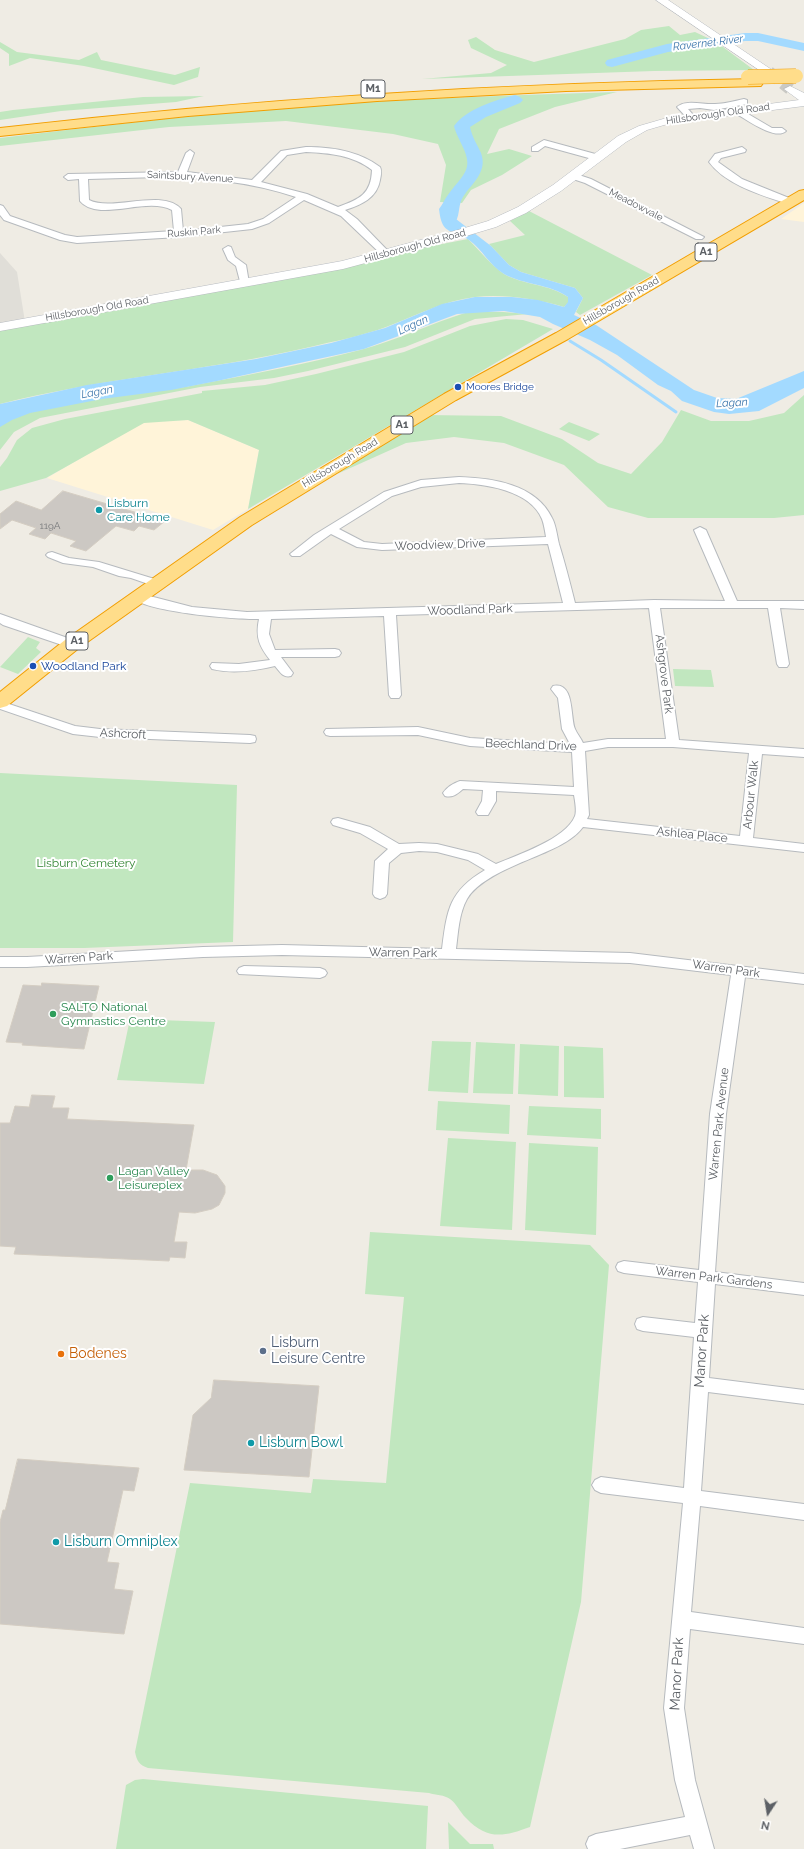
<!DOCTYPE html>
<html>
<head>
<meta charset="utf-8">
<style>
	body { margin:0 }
	#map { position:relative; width:804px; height:1849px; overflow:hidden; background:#efece4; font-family:Raleway,sans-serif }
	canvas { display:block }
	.north { position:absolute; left:748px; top:1793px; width:40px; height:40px; -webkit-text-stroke:3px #fff; paint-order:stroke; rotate:192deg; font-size:11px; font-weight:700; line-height:16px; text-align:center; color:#5c6065 }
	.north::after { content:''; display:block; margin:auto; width:14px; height:18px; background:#5c6065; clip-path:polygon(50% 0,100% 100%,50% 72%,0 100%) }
</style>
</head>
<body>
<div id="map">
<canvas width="804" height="1849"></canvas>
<div class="north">N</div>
</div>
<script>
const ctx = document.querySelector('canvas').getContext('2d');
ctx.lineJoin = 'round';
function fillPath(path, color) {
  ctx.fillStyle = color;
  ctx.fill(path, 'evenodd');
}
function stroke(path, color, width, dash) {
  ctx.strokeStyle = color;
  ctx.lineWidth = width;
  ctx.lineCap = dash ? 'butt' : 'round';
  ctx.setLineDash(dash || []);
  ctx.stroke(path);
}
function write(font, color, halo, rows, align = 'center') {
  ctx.font = font + ' Raleway,sans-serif';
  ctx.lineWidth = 4;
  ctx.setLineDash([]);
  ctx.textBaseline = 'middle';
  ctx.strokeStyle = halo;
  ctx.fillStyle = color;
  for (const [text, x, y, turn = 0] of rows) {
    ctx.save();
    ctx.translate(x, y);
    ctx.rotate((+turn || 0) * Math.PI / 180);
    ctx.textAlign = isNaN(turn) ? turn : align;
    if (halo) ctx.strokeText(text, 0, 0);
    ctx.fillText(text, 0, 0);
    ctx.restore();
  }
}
const commercial = new Path2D(`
	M804 203V222L781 219Z
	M188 420 259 450 248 509 213 530 47 478 143 422Z`);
const industrial = new Path2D(`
	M0 253 17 272 25 322 0 327Z`);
const green = new Path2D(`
	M669 26 680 35 695 32 710 39 650 49 658 52 719 44 754 70 654 71 422 79 491 73 507 65 471 48 468 40 476 37 495 50 534 62 625 39 641 30Z
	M0 42 17 52 79 60 97 52 101 60 175 75 200 67 198 77 174 85 84 66 30 58 9 66V54L0 48Z
	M617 92 555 107 499 129 487 154 509 149 532 156 502 175 471 190 462 203 440 202 446 165 438 144 393 134 286 121 169 127 0 146V138C100 126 200 114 300 106 406 99 511 95 617 92Z
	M204 96 176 102 61 111 0 120V112L13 110 143 97Z
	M529 211 652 275 580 315 576 312 583 298 575 288 521 272 509 265 489 244 525 235 510 221Z
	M468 239C478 249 492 266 504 274 523 285 549 284 568 297V303L564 307C536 299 505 294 475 297 443 301 415 316 386 327 362 336 335 341 310 347 207 371 102 378 0 404V329Z
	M468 312H503L528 314 475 319 405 347 308 371 274 378 200 387 40 418 14 432 0 450V425C61 393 134 398 200 384 253 374 307 364 360 350 395 341 432 323 468 312Z
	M506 319 523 320 553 329 248 509 259 450 188 420 144 423 46 478 0 491V467L7 458 17 440 32 428 65 419 202 393V391L265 385 316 374 404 352 470 326Z
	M804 395V515L774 518H648L608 507 564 465 504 443 454 437 406 443 337 474 426 415 501 416 562 439 598 463 631 474 662 442 681 410 711 421H749L784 413Z
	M569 422 600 434 589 441 559 429Z
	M28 637 40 642 36 648 41 652 18 674 0 667Z
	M673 669 711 670 714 687 675 686Z
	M0 773 237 785 233 942 84 948H0Z
	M130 1019 215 1022 204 1084 117 1080Z
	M432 1041 471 1042 468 1093 428 1091Z
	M476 1042 515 1044 513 1094 473 1093Z
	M520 1044 559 1046 558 1096 518 1094Z
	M564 1046 603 1048 604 1098 564 1097Z
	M438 1101 510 1105 509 1134 436 1130Z
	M529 1106 601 1109V1139L527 1135Z
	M448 1138 516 1142 512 1230 440 1226Z
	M529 1143 598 1147 596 1235 525 1230Z
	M370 1232 590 1245 609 1265 581 1602 530 1827C503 1837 487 1840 466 1818 460 1812 456 1803 450 1799 445 1795 435 1795 429 1793L148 1768C139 1765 137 1761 135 1752L190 1483 311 1493 313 1479 386 1483 404 1297 365 1294Z
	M143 1779 428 1806 426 1849H116L126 1785 135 1780Z
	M448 1822 470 1844H493L494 1849H449Z`);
const water = new Path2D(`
	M455 186 468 188 456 204V219L491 246 509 265 521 272 575 288 583 298 574 315 596 325 694 390 717 398 736 399 804 371V388L759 411 729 414 714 412 682 401 671 391 658 385 617 355 590 340 553 324 540 317 504 311 457 314 364 349 217 381 171 390 102 399 30 413 12 420 0 427V404L87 385 256 359 331 343 385 328 442 304 475 297H512L538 300 564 307 568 302V297C550 284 524 285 504 274 490 266 482 249 469 240 452 228 442 237 439 209Z`);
const stream = new Path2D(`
	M570 341 601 360 676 412`);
const river = new Path2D(`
	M745 33H758L804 43V51L758 41H745L668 52 612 67 607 66 605 63 607 60 667 44Z
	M515 95 520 97 523 100 520 103 486 117 470 127C472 137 477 144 481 153 488 172 472 183 463 197 458 205 460 214 456 221L450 222 444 221C432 203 460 185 466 170 472 156 457 140 454 126 466 109 496 100 515 95Z`);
const building = new Path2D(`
	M63 491 165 521 154 530 139 526 134 531 116 526 86 551 70 546 76 541 51 533 45 539 29 534 36 528 12 520 0 529V514L16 501 41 510Z
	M42 983 99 986 84 1049 22 1045 23 1043 6 1042 23 985 41 986Z
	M32 1095 55 1096 52 1108H69L67 1119 194 1125 186 1170H203L217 1175 225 1186V1193L219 1205 212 1209 195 1213 179 1212 174 1242H187L185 1258 170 1257 169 1261 14 1254 16 1247 0 1246V1123H10L15 1106 29 1107Z
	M214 1380 319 1386 309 1477 184 1470 193 1415 211 1398Z
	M18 1459 139 1468 134 1491 123 1490 107 1562 119 1563 114 1589 133 1591 124 1634 0 1624V1522L3 1510H5Z`);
const secondaryTunnel = new Path2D(`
	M769 72 790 89`);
const street = new Path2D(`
	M744 99 747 100V104L714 110 700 108 688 109 695 117 691 120 688 119 677 107C686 99 704 105 715 104 724 104 734 101 744 99Z
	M738 108 772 128H782L786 131C775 141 746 119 735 113L734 111Z
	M544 140 599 155 600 157 596 160 545 146 538 151H532V147Z
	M306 147C332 147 359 151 380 167 382 171 381 175 380 180 377 198 361 205 345 210L357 219 389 252 391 254 389 256H383L341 216 304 200 269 223 252 229 179 237 77 243 60 240 4 220 0 215V205L3 206 10 216 65 235 77 237 174 231 172 210C146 196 99 223 80 201L79 179 68 180 64 177 68 174 178 172 186 153 190 150 194 153 187 172 252 180 281 151ZM306 152C329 153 353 155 372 170 371 194 360 199 338 207L307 194 261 182 287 155ZM160 177C207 178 252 182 296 197L263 219 248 224 183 231 181 209C163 188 112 212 89 200L88 179Z
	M742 147 746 150 745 152 721 158 718 162 742 179 794 200 796 202 794 204H788C761 195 726 185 709 162L715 154Z
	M573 173 591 179 704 237 702 239H696L585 183 570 178 569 176 570 174Z
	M228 246 231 247 235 257 246 265 249 283 247 285H241L236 266 228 260 223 249Z
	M459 477C492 478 536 484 552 518 556 525 557 536 559 544 565 563 570 583 575 603L654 600 725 601 694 530 700 527 706 530 737 601H804V609L780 608 789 664 787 667H779L777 664 768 608H660L679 740 804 749V757L762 754 753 838 804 844V852L583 827C575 838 560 846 548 851 525 862 480 876 467 899 459 913 458 933 456 949L630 953 804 974V984L745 977 726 1114 715 1272 804 1283V1295L715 1284 709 1378 804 1390V1404L708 1392 701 1491 804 1504V1520L700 1506 691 1612 804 1628V1644L690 1629 684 1708 695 1780 714 1849H694L690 1835 620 1849H588L586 1844 589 1837 596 1834 685 1817 675 1780 664 1708 683 1503 601 1493 595 1490 592 1485 595 1480 601 1477 684 1488 694 1337 643 1331 637 1329 635 1324 637 1319 643 1317 695 1323 698 1282 624 1273 618 1271 616 1267 618 1263 624 1261 699 1270 710 1114 731 975 630 963 282 955 203 957 27 967H0V957H27L203 947 282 945 442 949C447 910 449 891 485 870L468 860 437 852 419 851 401 853 389 863 387 894 385 897 380 899 375 897 373 894 375 861 388 849 360 833 333 825 331 822 333 819 338 818 370 827 399 844 419 843 437 844 478 854 496 864C517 855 566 839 575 816 577 811 575 801 574 795L496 791V801L488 815H478L476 812 482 801 483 790 463 789C457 794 453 798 445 796L443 793C447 787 454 783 460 781L574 787 572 752 470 746 418 735 330 736 326 735 324 732 326 729 418 727 470 738 570 744 562 729 558 698 551 689 553 686C575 681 570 718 575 729 577 734 581 738 583 743L608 739H666L649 608 396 615 401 695 399 698H391L389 695 384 616 271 619 269 634 275 650 335 649 339 650 341 653 339 656 335 657H281L293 673 291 676C283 678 280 672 275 666 254 671 233 674 212 669L210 666 212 663 239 664 270 660C260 647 255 638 259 619 239 620 143 612 132 597L138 593 192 607 247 612 563 603 548 544 382 550 357 547 331 534 300 556H292L290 554 314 535 384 492 421 480ZM459 483C485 484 530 490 542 519 544 524 545 531 546 537L382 544 364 542 339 529 392 496 421 487ZM608 747H673L749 753 740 836 587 819 589 815 585 751Z
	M52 552 69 558 99 562 161 581 163 583 157 587 131 578 119 576 93 567 63 563 48 557 46 555 48 553Z
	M0 614 76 641 78 644 72 648 68 647 3 625 0 623Z
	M0 701 75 726 100 729 250 735 255 736 256 739 255 742 250 743 100 737 73 734 0 709Z
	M244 966 320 968 325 970 327 973 325 976 320 978 239 974 237 971 239 968Z`);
const secondary = new Path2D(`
	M656 0H668L775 72 773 74H765Z
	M790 86 804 93V106L671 123 647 130 626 142 561 191 526 213 496 227 466 236 343 269 0 331V323L342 261 458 230 488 221 518 207 553 185 618 136 639 126 670 117 799 100 784 89Z`);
const highway = new Path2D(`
	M756 79 761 80 763 83 761 86 566 91 377 101 188 116 0 136V128C253 99 501 83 756 79Z
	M804 190V200L568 339 456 400 252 525 79 648 7 706 0 708V692L65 640 240 517 444 394 556 333 799 191Z`);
const highwayBridge = new Path2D(`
	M748 77 796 76`);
const markers = [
	[458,387,4,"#1a4fb4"],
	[99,510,4,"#0f9aa8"],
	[33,666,4,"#1a4fb4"],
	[53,1014,4,"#2e9e5b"],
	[110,1178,4,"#2e9e5b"],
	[263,1351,4,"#5c6f8a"],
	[61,1354,4,"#e8710a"],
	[251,1443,4,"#0f9aa8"],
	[56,1542,4,"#0f9aa8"]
];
const farStreetnames = [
	["Hillsborough Old Road",718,114,-8],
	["Saintsbury Avenue",190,177,3],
	["Meadowvale",636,205,27],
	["Ruskin Park",194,232,-5],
	["Hillsborough Old Road",415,246,-15],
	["Hillsborough Road",621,301,-30],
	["Hillsborough Old Road",97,309,-10],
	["Hillsborough Road",340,463,-31]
];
const farTransitnames = [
	["Moores Bridge",466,387]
];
const numberNames = [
	["119A",50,526]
];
const farWaternames = [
	["Ravernet River",708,43,-7],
	["Lagan",413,325,-25],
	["Lagan",97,392,-11],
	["Lagan",732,403,-3]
];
const shields = [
	[373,89,24],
	[706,252,22],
	[402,425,22],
	[77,641,22]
];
const shieldNames = [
	["M1",373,89],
	["A1",706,252],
	["A1",402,425],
	["A1",77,641]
];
const cultureNames = [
	["Lisburn",107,503],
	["Care Home",107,517]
];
const streetNames = [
	["Woodview Drive",440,545,-2],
	["Woodland Park",470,610,-2],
	["Ashgrove Park",664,674,83],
	["Ashcroft",123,734,3],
	["Beechland Drive",531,745,2],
	["Arbour Walk",751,795,-84],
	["Ashlea Place",692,835,6],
	["Warren Park",403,953,1],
	["Warren Park",79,958,-4],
	["Warren Park",726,969,8],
	["Warren Park Avenue",719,1124,-84],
	["Warren Park Gardens",714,1278,7]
];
const transitNames = [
	["Woodland Park",41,666]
];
const parkNames = [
	["Lisburn Cemetery",86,863]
];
const leisureNames = [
	["SALTO National",61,1007],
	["Gymnastics Centre",61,1021],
	["Lagan Valley",118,1171],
	["Leisureplex",118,1185]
];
const nearServicenames = [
	["Lisburn",271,1343],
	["Leisure Centre",271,1359]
];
const nearStreetnames = [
	["Manor Park",702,1351,-86],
	["Manor Park",677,1674,-87]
];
const nearFoodnames = [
	["Bodenes",69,1354]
];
const nearCulturenames = [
	["Lisburn Bowl",259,1443],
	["Lisburn Omniplex",64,1542]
];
fillPath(commercial, '#fff4d9');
fillPath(industrial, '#e0ded8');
fillPath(green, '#c1e7bf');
fillPath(water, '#a3daff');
stroke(stream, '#a3daff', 3);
fillPath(river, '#a3daff');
fillPath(building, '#ccc8c3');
stroke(building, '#d4cdc2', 1);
stroke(secondaryTunnel, '#cac9c4', 12, [12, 6]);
stroke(street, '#b6babe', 2);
stroke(secondary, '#b7bbc0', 1);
stroke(highway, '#f29e00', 2);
fillPath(street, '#fff');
fillPath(secondary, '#fff');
fillPath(highway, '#ffdd8a');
stroke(highwayBridge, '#f29e00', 15, []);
stroke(highwayBridge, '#ffdd8a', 14);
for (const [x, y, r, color] of markers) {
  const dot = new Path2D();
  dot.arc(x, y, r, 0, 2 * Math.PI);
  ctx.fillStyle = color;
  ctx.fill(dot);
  stroke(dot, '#fff', 1.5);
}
write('10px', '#5c6065', '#fff', farStreetnames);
write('10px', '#164399', '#fff', farTransitnames, 'left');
write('10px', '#787a7c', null, numberNames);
write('italic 11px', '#3b75ab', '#fff', farWaternames);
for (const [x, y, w] of shields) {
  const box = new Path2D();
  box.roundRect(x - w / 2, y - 9, w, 18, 3);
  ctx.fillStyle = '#fff';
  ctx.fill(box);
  stroke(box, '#5c6065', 1);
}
write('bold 11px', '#5c6065', null, shieldNames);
write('12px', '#0d838f', '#fff', cultureNames, 'left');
write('12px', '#5c6065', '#fff', streetNames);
write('12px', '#164399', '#fff', transitNames, 'left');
write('12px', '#328533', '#fff', parkNames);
write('12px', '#27864d', '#fff', leisureNames, 'left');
write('14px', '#4e5e75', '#fff', nearServicenames, 'left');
write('14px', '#5c6065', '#fff', nearStreetnames);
write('14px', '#c56008', '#fff', nearFoodnames, 'left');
write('14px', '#0d838f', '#fff', nearCulturenames, 'left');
</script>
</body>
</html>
